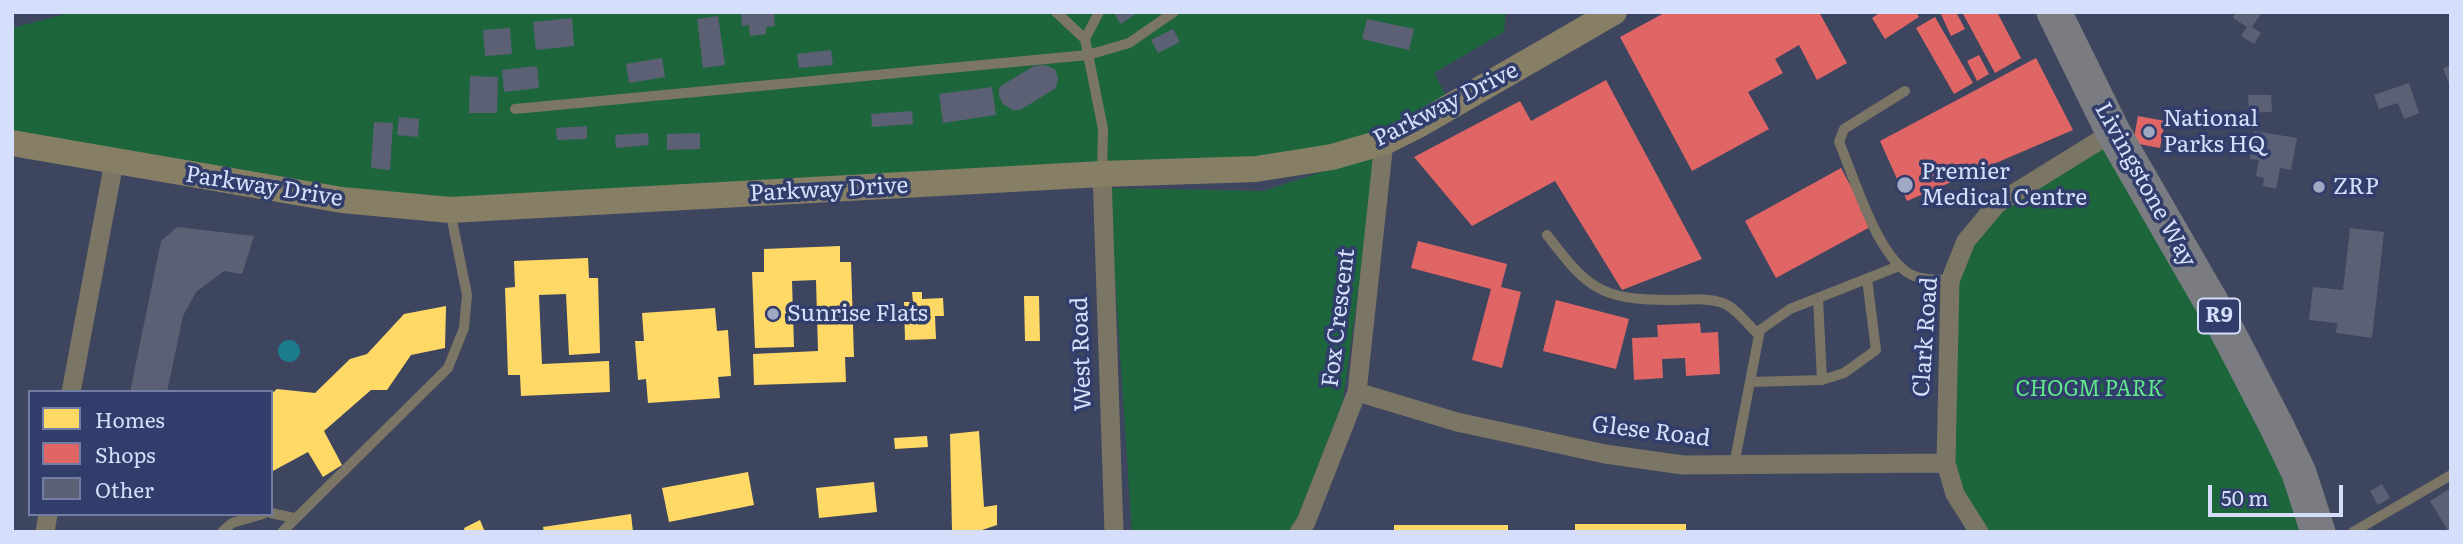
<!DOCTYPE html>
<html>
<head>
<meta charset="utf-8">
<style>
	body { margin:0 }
	#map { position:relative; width:2463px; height:544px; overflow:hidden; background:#3e455e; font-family:Literata,serif }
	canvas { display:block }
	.frame { position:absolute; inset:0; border:14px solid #d5defa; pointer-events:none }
	.legend { position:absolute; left:28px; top:390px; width:245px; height:126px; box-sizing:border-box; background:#313d6b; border:2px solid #737da4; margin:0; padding:9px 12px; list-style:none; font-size:21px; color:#d5defa }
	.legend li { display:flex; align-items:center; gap:14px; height:35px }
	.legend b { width:35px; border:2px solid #737da4 }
	.scale { position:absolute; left:2208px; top:485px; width:135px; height:32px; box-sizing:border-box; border:4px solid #d5defa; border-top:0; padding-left:9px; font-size:21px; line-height:24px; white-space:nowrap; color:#d5defa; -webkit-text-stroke:5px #313d6b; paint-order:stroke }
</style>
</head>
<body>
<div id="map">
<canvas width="2463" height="544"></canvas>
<div class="frame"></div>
<ul class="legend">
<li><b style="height:19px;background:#ffd966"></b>Homes</li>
<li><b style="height:19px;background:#e06666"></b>Shops</li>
<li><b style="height:19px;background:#5b6075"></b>Other</li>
</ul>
<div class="scale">50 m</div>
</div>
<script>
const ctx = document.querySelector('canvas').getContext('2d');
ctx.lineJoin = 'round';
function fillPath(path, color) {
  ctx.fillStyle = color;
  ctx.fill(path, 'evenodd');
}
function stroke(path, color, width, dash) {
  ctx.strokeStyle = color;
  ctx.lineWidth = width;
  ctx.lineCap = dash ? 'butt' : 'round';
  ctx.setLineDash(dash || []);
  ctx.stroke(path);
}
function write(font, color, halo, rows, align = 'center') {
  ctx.font = font + ' Literata,serif';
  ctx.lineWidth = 7;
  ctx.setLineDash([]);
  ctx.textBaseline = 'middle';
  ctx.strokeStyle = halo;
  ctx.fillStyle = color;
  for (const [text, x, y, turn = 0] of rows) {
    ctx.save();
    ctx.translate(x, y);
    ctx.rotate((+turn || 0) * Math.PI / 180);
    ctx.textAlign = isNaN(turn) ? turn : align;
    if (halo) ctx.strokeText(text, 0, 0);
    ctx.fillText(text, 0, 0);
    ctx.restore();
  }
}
const green = new Path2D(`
	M74 12H1506L1504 32 1434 73 1448 100 1379 142 1243 167 483 205 342 200 12 143V28Z
	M2111 132 2314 532H1978L1955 494 1950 281 1997 204Z
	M1377 154 1343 401 1292 532H1132L1109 188 1263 191Z`);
const water = new Path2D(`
	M278 351a11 11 0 1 1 22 0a11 11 0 1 1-22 0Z`);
const homes = new Path2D(`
	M840 246V262H851L854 357H845L846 382 754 385 753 354 818 351 816 280 792 281 794 347 755 348 752 272H764V249Z
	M588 258 589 278H598L600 353 569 355 566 294 539 295 542 364 609 361 610 392 521 396 520 375H508L505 288 515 287 514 261Z
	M912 292H922V299L943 298 944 316H935L936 339 905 340 904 302H913Z
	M1024 296H1039L1040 341H1025Z
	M446 306 445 348 411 355 387 390H371L324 431 342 465 323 477 308 452 271 472V394L277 389 315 393 350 359 367 354 404 314Z
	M715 308 717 331 728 330 731 376 718 377 720 398 648 403 646 379 638 380 635 341H644L642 313Z
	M979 431 984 507 997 505V525L976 532H952L950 434Z
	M927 436 928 447 895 449 894 438Z
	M748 472 754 505 669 522 662 488Z
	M874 482 877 512 819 518 816 488Z
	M631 514 633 532H544L543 527Z
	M480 520 485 532H465L464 528Z
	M1575 524H1686V532H1575Z
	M1394 525H1508V532H1394Z`);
const shops = new Path2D(`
	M1666 12H1819L1847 63 1817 80 1799 45 1775 59 1783 73 1748 92 1769 129 1692 171 1620 37Z
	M1881 12H1916L1919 17 1885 39 1872 18Z
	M1940 12H1956L1965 29 1951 36Z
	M1962 12H1997L2021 58 1995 73Z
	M1935 17 1973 83 1954 94 1916 28Z
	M1979 55 1989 74 1977 81 1967 61Z
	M2036 58 2073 130 1907 201 1880 141Z
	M1606 80 1702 259 1622 290 1555 181 1472 226 1414 157 1520 101 1531 121Z
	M2138 116 2165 121 2160 148 2133 143Z
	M1841 168 1872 226 1776 278 1745 221Z
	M1418 241 1507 264 1501 287 1521 292 1502 368 1472 360 1491 289 1411 268Z
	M1556 300 1629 319 1616 369 1543 351Z
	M1700 323 1701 333 1718 332 1720 374 1686 376 1685 358 1662 359 1663 378 1634 380 1632 338 1658 337 1657 325Z`);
const building = new Path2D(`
	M774 12 775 26 766 27V34L750 36 749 25 742 26 741 14Z
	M1113 12H1138L1121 24Z
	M2236 12H2262L2252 27 2261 33 2254 44 2241 36 2247 27 2233 18Z
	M718 16 725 65 703 68 697 19Z
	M572 18 574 46 536 50 533 22Z
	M1367 19 1414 29 1409 50 1362 39Z
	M510 28 512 54 485 56 483 30Z
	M1173 29 1180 42 1158 53 1151 40Z
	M831 50 833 65 799 68 797 54Z
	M662 58 665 77 629 83 626 64Z
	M1045 65 1055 69 1058 78 1056 88 1020 110H1013L1003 104 999 96V87L1034 66Z
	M2451 65V88L2443 68Z
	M537 66 539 88 504 92 502 70Z
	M470 76 498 77 497 113H469Z
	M2409 83 2419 113 2404 119 2398 103 2379 109 2374 95Z
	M992 87 996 115 943 123 939 94Z
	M2248 95H2271L2272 112 2249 113Z
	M912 111 913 124 872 127 871 114Z
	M399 117 419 119 418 137 397 135Z
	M374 122 393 123 390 170 371 168Z
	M587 126V139L557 140 556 128Z
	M2254 131 2297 138 2291 170 2280 168 2276 189 2263 186 2264 178 2256 176 2259 160 2250 159Z
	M648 133 649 145 616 148 615 135Z
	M700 133V149L667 150V134Z
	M177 227 254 236 242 274 224 271 196 292 183 316 167 392H130L161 241Z
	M2350 228 2384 232 2372 338 2336 333 2337 323 2309 320 2313 287 2343 290Z
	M2382 484 2390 498 2378 505 2370 491Z
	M2451 488V532H2449L2430 501Z`);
const lane = new Path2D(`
	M1056 12 1085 39 1103 129 1102 174
	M1085 39 1099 12
	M1905 91 1844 129 1839 142C1854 176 1879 266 1917 277 1927 280 1939 279 1950 281
	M515 109 1088 55 1129 43 1174 12
	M1547 235C1587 287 1599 300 1669 300 1686 300 1706 297 1723 303 1735 307 1749 326 1759 335
	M1818 298 1822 380
	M1750 382 1822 380 1844 373 1876 350 1867 279
	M1734 465 1760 330 1790 309 1899 266
	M271 513 294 518
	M222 532 232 523 263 514
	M282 532 448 368 464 328 467 295 450 210
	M2353 532 2451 475`);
const street = new Path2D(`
	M1102 174 1114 532
	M71 392 114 162
	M1357 392 1457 422 1605 454 1683 465 1946 463
	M45 532 48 514
	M1299 532 1306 522 1357 392 1384 142
	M1979 532 1955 494 1946 463 1950 281 1966 241 1997 204 2113 132`);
const secondary = new Path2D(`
	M12 143 342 200 450 210 1102 174 1256 169 1332 157 1384 142 1420 124 1614 12`);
const highway = new Path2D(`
	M2054 12 2113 132 2221 319 2277 427 2299 473 2318 532`);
const markers = [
	[2149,132,7,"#a0a8c3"],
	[1905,185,9,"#a0a8c3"],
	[2319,187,7,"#a0a8c3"],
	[773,314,7,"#a0a8c3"]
];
const shields = [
	[2219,316,42]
];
const shieldNames = [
	["R9",2219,316]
];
const streetNames = [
	["Parkway Drive",1446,105,-27],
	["Livingstone Way",2145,185,61],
	["Parkway Drive",264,187,9],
	["Parkway Drive",829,190,-3],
	["Fox Crescent",1339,318,-83],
	["Clark Road",1926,337,-86],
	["West Road",1082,354,-92],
	["Glese Road",1651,432,7]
];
const poiNames = [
	["National",2163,119],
	["Parks HQ",2163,145],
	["Premier",1921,172],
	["Medical Centre",1921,198],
	["ZRP",2333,187],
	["Sunrise Flats",787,314]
];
const parkNames = [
	["CHOGM PARK",2089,389]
];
fillPath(green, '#1d663c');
fillPath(water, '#1d7c8c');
fillPath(homes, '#ffd966');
fillPath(shops, '#e06666');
fillPath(building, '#5b6075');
stroke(lane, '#7a7564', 10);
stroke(street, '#7a7564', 19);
stroke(secondary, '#867f66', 26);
stroke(highway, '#7b7c81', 35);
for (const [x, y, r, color] of markers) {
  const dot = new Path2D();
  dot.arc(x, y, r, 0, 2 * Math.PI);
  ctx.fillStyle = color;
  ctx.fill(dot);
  stroke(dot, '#313d6b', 2.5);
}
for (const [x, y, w] of shields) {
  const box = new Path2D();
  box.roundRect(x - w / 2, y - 17.5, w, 35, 5);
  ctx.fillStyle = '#313d6b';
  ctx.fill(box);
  stroke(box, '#d5defa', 2);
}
write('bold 21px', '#d5defa', null, shieldNames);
write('23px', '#d5defa', '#313d6b', streetNames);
write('23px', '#d5defa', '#313d6b', poiNames, 'left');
write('italic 23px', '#5ee98a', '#313d6b', parkNames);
</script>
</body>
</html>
